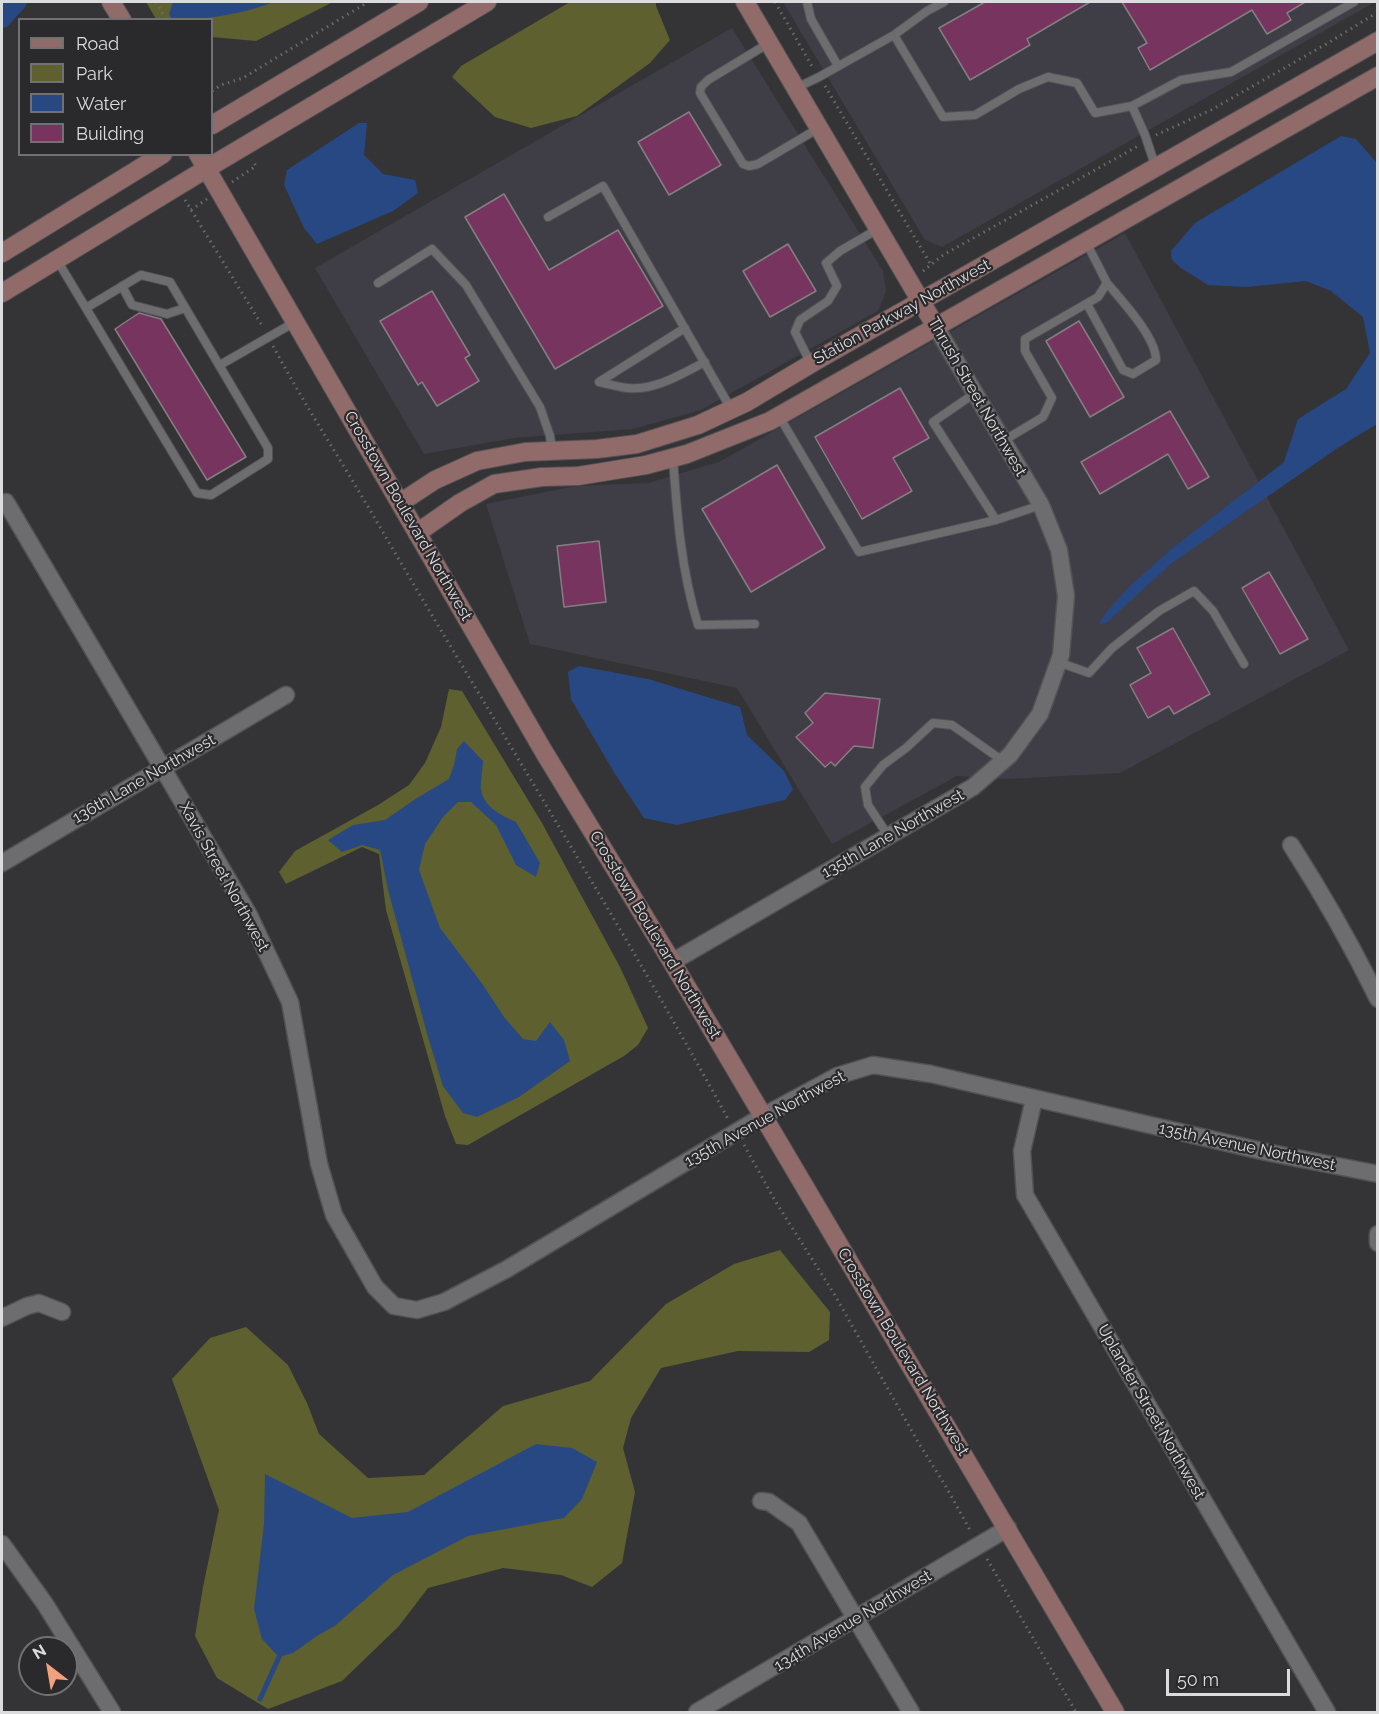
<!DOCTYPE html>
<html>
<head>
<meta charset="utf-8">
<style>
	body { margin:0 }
	#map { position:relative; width:1379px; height:1714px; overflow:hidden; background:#343437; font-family:Raleway,sans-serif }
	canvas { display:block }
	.frame { position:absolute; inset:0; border:3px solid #dcdcde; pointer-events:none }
	.legend { position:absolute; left:18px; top:18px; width:195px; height:138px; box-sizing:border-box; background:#2a2a2d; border:2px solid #717174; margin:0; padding:8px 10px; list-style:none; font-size:18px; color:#dcdcde }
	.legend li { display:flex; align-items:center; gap:12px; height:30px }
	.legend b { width:30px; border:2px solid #717174 }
	.north { position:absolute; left:18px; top:1636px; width:60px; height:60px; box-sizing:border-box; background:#2a2a2d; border:2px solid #717174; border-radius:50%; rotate:329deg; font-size:16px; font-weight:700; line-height:24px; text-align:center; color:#dcdcde }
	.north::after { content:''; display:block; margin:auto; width:21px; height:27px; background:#f1a17d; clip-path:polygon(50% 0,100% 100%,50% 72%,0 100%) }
	.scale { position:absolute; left:1166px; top:1669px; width:124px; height:27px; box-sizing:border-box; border:3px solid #dcdcde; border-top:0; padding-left:8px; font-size:18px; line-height:21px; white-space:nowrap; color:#dcdcde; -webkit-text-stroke:4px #2a2a2d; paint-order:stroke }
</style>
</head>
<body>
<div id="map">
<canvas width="1379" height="1714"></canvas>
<div class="frame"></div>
<ul class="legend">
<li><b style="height:8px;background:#916b6a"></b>Road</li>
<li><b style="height:16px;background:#5e602f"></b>Park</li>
<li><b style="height:16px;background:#284883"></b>Water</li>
<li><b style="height:16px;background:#76345e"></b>Building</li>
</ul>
<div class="north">N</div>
<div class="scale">50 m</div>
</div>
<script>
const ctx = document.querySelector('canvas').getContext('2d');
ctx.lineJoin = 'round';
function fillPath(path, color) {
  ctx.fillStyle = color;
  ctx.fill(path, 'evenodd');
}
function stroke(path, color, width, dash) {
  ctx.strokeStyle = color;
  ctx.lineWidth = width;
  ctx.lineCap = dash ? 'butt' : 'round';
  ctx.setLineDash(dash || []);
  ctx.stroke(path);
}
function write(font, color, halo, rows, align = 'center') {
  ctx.font = font + ' Raleway,sans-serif';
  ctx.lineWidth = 4.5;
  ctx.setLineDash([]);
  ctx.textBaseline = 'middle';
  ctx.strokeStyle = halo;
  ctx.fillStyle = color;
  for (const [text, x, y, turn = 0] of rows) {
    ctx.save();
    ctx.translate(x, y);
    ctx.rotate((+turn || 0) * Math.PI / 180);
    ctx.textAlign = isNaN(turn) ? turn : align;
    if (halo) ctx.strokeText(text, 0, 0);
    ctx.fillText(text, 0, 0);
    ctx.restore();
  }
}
const built = new Path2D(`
	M783 2H1375L942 247 925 240Z
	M732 28 883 271 886 292 878 311 701 410 633 429 514 438 424 454 315 268Z
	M1125 233 1349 650 1120 773 1007 779 957 776 832 844 737 688 530 644 486 504 576 486 648 483 719 462Z`);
const green = new Path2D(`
	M146 2H333L256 41 212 37V20L156 19Z
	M570 2H656V6L670 40 650 63 577 116 531 128 495 117 452 77 461 66Z
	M449 689 462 691 542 823 620 967 648 1028 638 1045 624 1056 468 1145 456 1144 445 1116 386 910 379 854 362 847 286 884 279 872 295 851 378 805 409 785 425 763 441 727Z
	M780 1250 830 1312 829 1340 809 1352 738 1351 661 1368 631 1418 623 1448 635 1492 622 1563 592 1587 561 1575 503 1568 428 1588 399 1626 342 1681 268 1709 217 1678 195 1636 203 1587 219 1510 172 1379 210 1338 246 1327 288 1365 307 1403 319 1434 368 1478 424 1475 503 1406 590 1381 666 1304 734 1264Z`);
const water = new Path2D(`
	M2 2H27L26 6 7 27 2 28Z
	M173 2H274C242 14 206 20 172 20L169 14Z
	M359 123H367L364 155 383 174 415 180 418 193 393 211 317 244 304 228 284 185 287 170Z
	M1341 136 1356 139 1377 163V424L1339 447 1172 563 1106 623 1098 624 1110 608 1129 587 1170 550 1284 462 1298 419 1346 389 1370 353 1363 317 1331 291 1306 281 1246 287 1208 285 1181 268 1172 260 1171 251 1195 223Z
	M579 666 648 679 740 707 747 735 784 771 793 789 785 800 677 825 644 818 615 774 571 699 568 672Z
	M464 741 483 761C483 767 480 786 481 790 484 807 502 816 516 822L540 863 536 877 516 865 496 825 471 802H458L443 817 425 844 419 870 440 928 481 982 504 1017 523 1039 536 1041 550 1022 564 1040 570 1061 519 1097 477 1117 463 1113 443 1086 428 1037 388 890 380 850 362 845 342 852 328 840 353 825 385 820 417 798 449 779 454 765 457 749Z
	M536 1444 572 1448 597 1462 582 1499 564 1518 468 1536 393 1575 336 1625 317 1636 293 1653 279 1657 262 1639 254 1609 264 1524 265 1474 352 1518 408 1512Z`);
const stream = new Path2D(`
	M260 1699 279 1657`);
const building = new Path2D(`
	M985 2H1090L1027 39 1030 45 970 80 939 28Z
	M1122 2H1305L1287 13 1291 20 1267 34 1252 10 1150 70 1138 48 1147 43Z
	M689 112 721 165 669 195 638 142Z
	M504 194 549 270 618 230 663 306 555 369 465 217Z
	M788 244 816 291 770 317 743 271Z
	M432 291 470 355 465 358 479 381 437 406 422 382 418 385 380 321Z
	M139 313 161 319 246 457 207 480 115 329Z
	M1079 321 1124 397 1090 417 1046 341Z
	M900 388 929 438 893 458 912 491 862 519 815 437Z
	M1170 411 1209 477 1188 489 1168 454 1100 494 1081 462Z
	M777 465 825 548 751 592 702 509Z
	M599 541 606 602 564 607 557 546Z
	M1269 572 1308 639 1280 654 1242 588Z
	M1173 628 1210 694 1174 714 1169 706 1148 718 1130 685 1151 673 1137 648Z
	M825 693 880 699 873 748 854 746 835 766 831 762 825 767 796 737 813 723 805 713Z`);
const path = new Path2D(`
	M156 2 166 20
	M775 2 813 68
	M825 86 931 265
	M212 91 221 85 243 78 368 2
	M1156 135 1211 110 1328 43 1378 12
	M232 182 256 166 252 160
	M185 200 263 327
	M191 210 207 199
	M923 271 943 255 1138 146
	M273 346C305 406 343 463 377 522 493 721 617 916 728 1119
	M744 1145 777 1204 833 1292 918 1442 945 1485 971 1532
	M987 1559 1076 1712`);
const lane = new Path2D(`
	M807 2 811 19 838 66
	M894 35 943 117 975 115 1019 89 1048 77 1077 83 1095 113 1132 106 1145 135 1156 168
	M769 43 708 80 701 87 700 93 743 164 749 166 758 164 819 128
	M796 88 819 77 894 35 927 11 944 2
	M1132 106 1181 80 1231 72 1354 2
	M548 217 603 186 731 409
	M57 260 197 493 211 495 268 459V448L170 282 141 275 86 308
	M378 283 432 249 466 285 540 407 550 436 552 450
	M122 286 132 305 167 314 185 308
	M1087 304 1123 370 1133 374 1156 360C1156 337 1122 301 1107 283
	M685 328 599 382C608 384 618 387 628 388 655 391 681 374 705 362
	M811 364 795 332 800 320 828 301 837 286 826 263 840 251 878 229
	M220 365 295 322
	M975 393 933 422 996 520 1041 505
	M779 416 859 552 996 520
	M1003 441 1043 417 1052 398 1025 351V339L1098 297 1107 283 1086 242
	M673 458C677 514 681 570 698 625L755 624
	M1058 662 1089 673 1112 648 1159 611 1194 591 1213 611 1244 664
	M889 837 868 805 865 787 883 765 906 748 933 723 952 725 1003 761`);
const street = new Path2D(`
	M6 502 249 915 290 1002 319 1164 334 1215 375 1287 394 1306 417 1310 444 1302 507 1269 763 1116 837 1076 873 1065 931 1074 1266 1152 1378 1174
	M1291 845C1323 895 1352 946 1378 999
	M2 863 286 695
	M672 962 973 787 1010 755 1040 714 1061 655 1066 596 1059 550 1041 505 936 327
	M1034 1099 1022 1151 1025 1195 1327 1712
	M1378 1234V1243
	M2 1318 27 1306 39 1303 62 1312
	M761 1501 769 1502 799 1523 911 1712
	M2 1544 45 1604 112 1712
	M697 1712 1008 1528`);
const secondary = new Path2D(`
	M111 2 122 20
	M745 2 936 327
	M212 125 419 2
	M198 154 544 752 672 962 1115 1712
	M2 253 163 154
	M2 293 206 169 487 2
	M400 503 435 480 477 461 525 452 597 449 637 444 698 425 747 402 819 359 1378 41
	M417 533 460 503 494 484 542 477 578 476 646 465 687 454 770 421 1378 76`);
const streetNames = [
	["Station Parkway Northwest",902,312,-29],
	["Thrush Street Northwest",977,397,60],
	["Crosstown Boulevard Northwest",408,516,60],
	["136th Lane Northwest",144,779,-30],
	["135th Lane Northwest",893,834,-30],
	["Xavis Street Northwest",224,877,61],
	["Crosstown Boulevard Northwest",655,935,59],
	["135th Avenue Northwest",765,1119,-29],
	["135th Avenue Northwest",1247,1147,12],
	["Crosstown Boulevard Northwest",903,1352,59],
	["Uplander Street Northwest",1151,1412,60],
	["134th Avenue Northwest",853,1621,-31]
];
fillPath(built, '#3f3d46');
fillPath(green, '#5e602f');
fillPath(water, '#284883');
stroke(stream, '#284883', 5);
fillPath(building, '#76345e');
stroke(building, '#837f81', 1.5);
stroke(lane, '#525254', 10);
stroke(street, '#525254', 19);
stroke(secondary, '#525254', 20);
stroke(path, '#6b6b6d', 3, [1.5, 4.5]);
stroke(lane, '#6d6c6f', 8);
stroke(street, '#6d6c6f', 16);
stroke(secondary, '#916b6a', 18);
write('16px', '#dcdcde', '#2a2a2d', streetNames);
</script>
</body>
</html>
